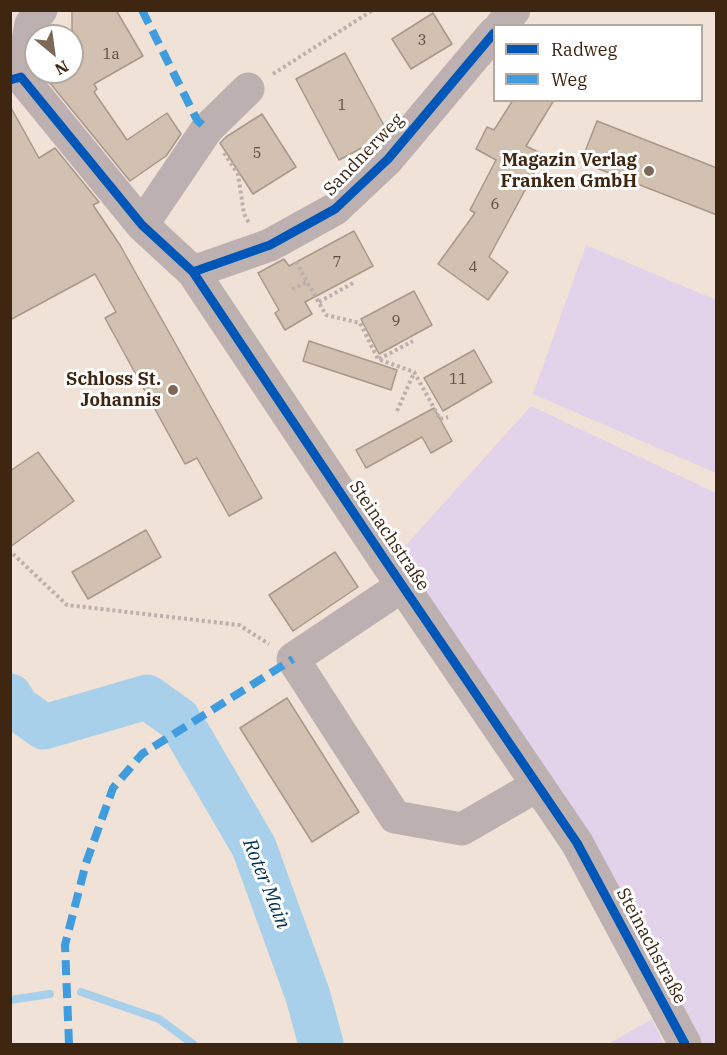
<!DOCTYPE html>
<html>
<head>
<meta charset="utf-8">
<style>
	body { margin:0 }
	#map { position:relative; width:727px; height:1055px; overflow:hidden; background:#f0e2d6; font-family:"IBM Plex Serif",serif }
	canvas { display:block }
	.frame { position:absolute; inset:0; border:12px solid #3e2611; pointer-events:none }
	.legend { position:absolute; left:493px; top:24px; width:210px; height:78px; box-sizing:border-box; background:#fff; border:2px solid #b2a8a0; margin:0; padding:8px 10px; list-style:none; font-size:18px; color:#3e2611 }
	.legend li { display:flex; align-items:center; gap:12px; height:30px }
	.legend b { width:30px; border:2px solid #b2a8a0 }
	.north { position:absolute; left:24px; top:24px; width:60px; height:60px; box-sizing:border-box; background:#fff; border:2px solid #b2a8a0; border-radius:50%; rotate:151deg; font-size:16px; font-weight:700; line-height:24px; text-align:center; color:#3e2611 }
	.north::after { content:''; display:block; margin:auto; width:21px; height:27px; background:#7c6856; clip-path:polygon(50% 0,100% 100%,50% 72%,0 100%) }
</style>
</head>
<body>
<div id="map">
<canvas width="727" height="1055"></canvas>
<div class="frame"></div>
<ul class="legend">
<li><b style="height:8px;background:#0057b8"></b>Radweg</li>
<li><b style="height:8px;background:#3f9cde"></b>Weg</li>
</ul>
<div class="north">N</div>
</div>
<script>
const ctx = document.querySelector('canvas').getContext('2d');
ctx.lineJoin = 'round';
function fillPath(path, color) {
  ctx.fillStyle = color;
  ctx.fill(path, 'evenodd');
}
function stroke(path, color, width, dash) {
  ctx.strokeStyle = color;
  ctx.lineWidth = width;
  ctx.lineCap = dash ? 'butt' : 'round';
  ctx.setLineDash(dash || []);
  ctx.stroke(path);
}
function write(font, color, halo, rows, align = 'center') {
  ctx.font = font + ' "IBM Plex Serif",serif';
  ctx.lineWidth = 6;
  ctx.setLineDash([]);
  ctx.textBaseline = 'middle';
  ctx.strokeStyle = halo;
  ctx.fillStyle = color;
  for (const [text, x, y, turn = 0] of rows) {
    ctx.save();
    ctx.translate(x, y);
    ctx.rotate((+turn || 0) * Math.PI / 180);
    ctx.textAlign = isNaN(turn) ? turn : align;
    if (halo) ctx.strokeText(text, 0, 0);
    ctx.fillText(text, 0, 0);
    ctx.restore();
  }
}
const green = new Path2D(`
	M586 245 716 300V473L533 394Z
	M531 406 716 493V1044H697L399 553Z
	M652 1019 664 1044H608Z`);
const stream = new Path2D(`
	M81 992 159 1019 193 1044
	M10 1000 50 994`);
const river = new Path2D(`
	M10 696 17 708 44 727 147 697 178 719
	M188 734 254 847 308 996 321 1044`);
const building = new Path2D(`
	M72 10H116L143 56 94 84 97 89 94 92 127 140 167 113 181 134 166 156 130 181 41 72H72Z
	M433 13 452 44 411 69 392 39Z
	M345 53 387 131 382 137 339 160 296 79Z
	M513 100H554L526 146 544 155 489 257 508 272 488 300 438 264 475 213 470 210 496 160 476 149 487 127 494 130Z
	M10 106 39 158 55 148 99 202 93 205 120 245 262 498 229 516 197 458 185 464 105 318 116 312 95 274 10 320Z
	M262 114 296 167 253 194 220 143 226 137Z
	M597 121 717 168V215L581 162Z
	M354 231 373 266 305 302 312 314 285 330 275 313 279 310 258 273 284 259 289 266Z
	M414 291 432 325 379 354 361 319Z
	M309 341 397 370 391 390 303 361Z
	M474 350 492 382 443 411 424 378Z
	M434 408 452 441 431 453 422 437 366 468 356 450Z
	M38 452 74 501 10 547V471Z
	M146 530 161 557 88 599 72 572Z
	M335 552 358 587 293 631 269 595Z
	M287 698 359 812 312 842 240 728Z`);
const path = new Path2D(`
	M273 74 373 10
	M224 153 238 174 244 214 249 223
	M296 262 307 282
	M292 289 307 282 326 315 360 323 378 359 414 372 440 419 448 417
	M319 302 353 283
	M379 359 413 341
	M397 411 414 373
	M13 554 67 605 239 625 269 644`);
const minor = new Path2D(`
	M501 26 514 10
	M21 77 142 225 193 272 387 563 577 843 685 1044
	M21 77 31 24 41 10
	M142 225 207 129 248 89
	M193 272 270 245 335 209 388 159 494 33
	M402 586 293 659 395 817 462 829 538 785`);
const quiet = new Path2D(`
	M142 10 197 120 207 129
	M69 1044 65 945 86 863 113 788 142 754 293 659`);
const cycleway = new Path2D(`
	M10 80 21 77 142 225 193 272 387 563 577 843 685 1044
	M193 272 270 245 335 209 388 159 494 33`);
const markers = [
	[649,171,6,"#7c6856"],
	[173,390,6,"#7c6856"]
];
const numberNames = [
	["3",422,41],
	["1a",111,55],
	["1",342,106],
	["5",257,154],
	["6",495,205],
	["7",337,263],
	["4",473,268],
	["9",396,322],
	["11",458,380]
];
const streetNames = [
	["Sandnerweg",364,155,-46],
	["Steinachstraße",389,536,56],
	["Steinachstraße",651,946,62]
];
const poiNames = [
	["Magazin Verlag",637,161],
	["Franken GmbH",637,182],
	["Schloss St.",161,380],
	["Johannis",161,401]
];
const waterNames = [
	["Roter Main",266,884,68]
];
fillPath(green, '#e2d2ea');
stroke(stream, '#a9d0ea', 8);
stroke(river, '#a9d0ea', 45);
fillPath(building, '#d2c0b1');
stroke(building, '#a99889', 1.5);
stroke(path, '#bcb0ad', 4, [3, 3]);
stroke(minor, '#bcb0b1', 33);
stroke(quiet, '#3f9cde', 8, [15, 8]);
stroke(cycleway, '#0057b8', 9);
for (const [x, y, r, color] of markers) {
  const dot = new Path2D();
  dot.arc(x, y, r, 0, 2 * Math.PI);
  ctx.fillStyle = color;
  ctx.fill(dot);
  stroke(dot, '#fff', 2);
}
write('15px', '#634c39', null, numberNames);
write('18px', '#3e2611', '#fff', streetNames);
write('bold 18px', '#3e2611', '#fff', poiNames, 'right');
write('italic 20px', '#00314d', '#fff', waterNames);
</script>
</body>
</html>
